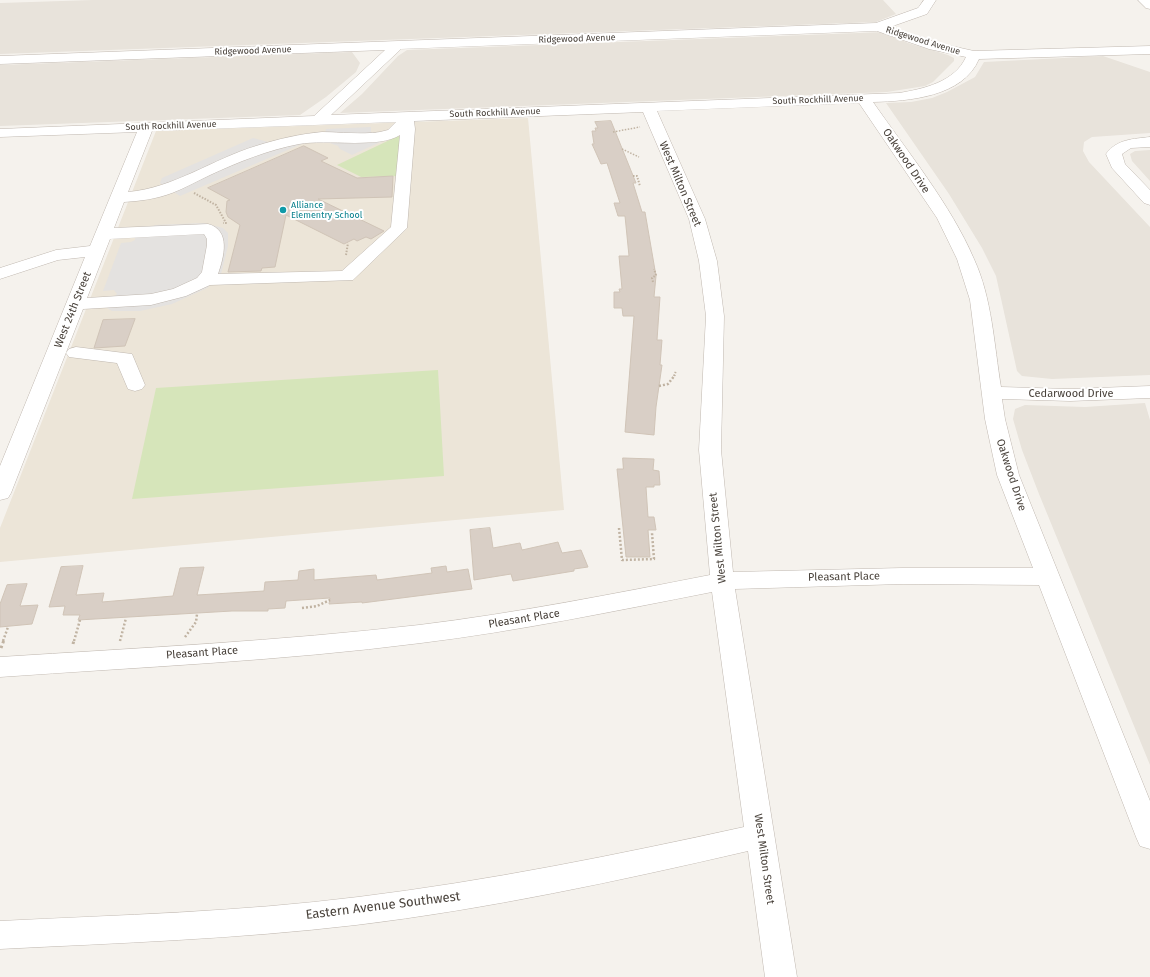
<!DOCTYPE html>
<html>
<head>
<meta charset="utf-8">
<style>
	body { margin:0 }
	canvas { display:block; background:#f5f2ed }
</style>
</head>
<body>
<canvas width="1150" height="977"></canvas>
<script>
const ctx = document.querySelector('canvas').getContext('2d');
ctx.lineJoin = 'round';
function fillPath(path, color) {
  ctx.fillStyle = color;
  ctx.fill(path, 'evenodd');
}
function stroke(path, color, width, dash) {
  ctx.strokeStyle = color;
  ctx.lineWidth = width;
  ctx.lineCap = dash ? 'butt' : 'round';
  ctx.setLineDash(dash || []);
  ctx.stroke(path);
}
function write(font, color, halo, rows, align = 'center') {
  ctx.font = font + ' "Fira Sans",sans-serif';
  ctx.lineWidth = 4;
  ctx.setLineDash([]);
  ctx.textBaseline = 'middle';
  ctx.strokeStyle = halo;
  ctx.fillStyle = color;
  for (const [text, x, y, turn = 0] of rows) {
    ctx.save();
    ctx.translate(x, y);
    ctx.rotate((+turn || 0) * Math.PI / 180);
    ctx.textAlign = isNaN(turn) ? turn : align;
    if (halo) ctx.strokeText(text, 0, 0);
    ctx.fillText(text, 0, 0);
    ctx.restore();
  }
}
const residential = new Path2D(`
	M93 0H883L896 14 876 22 0 54V3Z
	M885 32 908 43 948 55 954 58V61L933 82 925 86 887 92 340 113 362 94 398 56 407 50Z
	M352 52 360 63 356 72 326 97 300 115 0 126V65Z
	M1103 56 1150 72V133L1092 137 1084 142 1083 151 1089 162 1150 227V375L1052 379 1022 376 1017 371 996 276 982 248 949 194 886 103 911 102 932 98 947 92 975 77 984 62Z
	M1150 150V181L1132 161 1130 154 1135 151Z
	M1145 403 1150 420V765L1039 494 1022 450 1013 419 1015 409 1025 405 1085 407Z`);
const education = new Path2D(`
	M528 118 564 510 0 562V528L156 131Z`);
const green = new Path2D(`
	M398 136 402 138 399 176 361 177 337 165Z
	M438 370 444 476 132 499 156 388Z`);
const parking = new Path2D(`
	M371 127V132L387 139 352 155 340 149 338 146 327 142 304 143 180 196 160 183 162 178 253 138 268 142H280L325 134 326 129Z
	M204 223 223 228 228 233V246L221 274 207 288 172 304 140 311H112L104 306 117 294 114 290 103 291 121 243 131 242 135 240V237L155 225Z`);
const building = new Path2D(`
	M611 121 636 183H633L642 212H645L656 276 654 297H660L657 340H662L660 365H662L656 407 654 435 625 432 634 316H623L622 308H614V292H620L619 289H622L619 256H629L625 216H618L614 203H620L607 163 601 164 592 144H594L592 131H596L595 128H598L595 122Z
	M304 146 328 158 321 161 357 178 393 176 392 197 318 199 384 231 371 239 366 237 357 241 354 239 344 244 286 215 275 267 262 268 261 271 228 272 240 225 228 217 226 212 227 201 230 200 208 188Z
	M135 319 125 346 94 348 103 320Z
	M623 458 654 459 653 470 659 471 660 485H654V487H646L648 517H654L656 530H648L650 557H626L617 469H623Z
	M490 528 493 548 520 543 522 550 558 542 562 553 581 550 588 567 574 569V571L513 581 511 574 474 580 470 530Z
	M83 566 76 595 104 593 102 602 173 596 180 568 204 567 197 595 264 591 265 582 298 580 299 571 314 569V580L376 575 377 580 432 573 431 568 446 566 447 572 468 569 472 589 362 603V602L329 604 330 598 286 601 285 608 268 609V611H232L78 620 80 615H63L65 606 49 607 61 567Z
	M27 584 20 606 38 605 32 624 0 627V604L7 585Z`);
const pathFar3 = new Path2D(`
	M613 132 640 127
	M622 149 639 157`);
const pathFar2 = new Path2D(`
	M633 176H637L640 186
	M194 193 216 205 226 223H223
	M346 255 348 243
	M653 282 652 278 656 275 654 269
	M674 376 676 371`);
const pathFar1 = new Path2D(`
	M659 386 668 384 675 375
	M619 528 622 560 654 559 652 533
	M302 608 317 606 330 600
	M185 637 196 622 197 614
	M3 641 8 627
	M74 641 80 620
	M120 641 126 618`);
const path = new Path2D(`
	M73 644 74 640
	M1 648 4 640`);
const minor = new Path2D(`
	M924 0H936L927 14 890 27 938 43 974 51 1150 46V54L979 59C963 97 909 101 873 102 907 151 951 205 974 259 992 298 994 344 1001 387L1070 389 1150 386V398L1070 401 1002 399 1005 419 1019 475 1150 801V849L1140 846 1136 837 1039 585 902 584 735 589 797 977H765L748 851C618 881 488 909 356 925 238 939 119 943 0 949V921C120 915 239 912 358 897 488 881 616 855 744 827L712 592C615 611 518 631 421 643 281 661 140 667 0 677V657C140 648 280 641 419 625 517 613 613 594 710 575L699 450 706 316 699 261 689 219 643 112 414 121 415 129 407 228 353 280 210 285 186 296 151 305 83 309 11 493 8 498 0 500V466L85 257 58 260 0 279V268L56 250 90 246 137 132 0 137V129L314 116 385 50 0 64V56L876 23 918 8ZM877 31 929 49 966 57C955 82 923 89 899 93L331 115 401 49ZM859 103 937 218 957 259 970 300 985 419 997 475 1033 568H902L733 572 721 450 724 316 717 261 705 219 657 111ZM396 122 388 130 380 132C360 135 341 132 322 132 300 134 278 139 256 146 213 159 174 188 128 192L152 131ZM400 135 391 227 342 271 218 274C224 257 231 230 208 224L114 228 124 202C140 201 156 199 172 193 185 188 197 181 210 175 238 162 268 150 299 144 326 139 379 149 400 135ZM204 234 207 239V245L202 272 197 278 173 289 151 294 87 298 110 239Z
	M1138 0H1150V9L1146 8Z
	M1150 137V147L1131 148 1122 154 1125 164 1150 190V205L1144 203 1112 168 1106 154C1117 139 1133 139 1150 137Z
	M76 347 132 354 145 385 142 389 135 391 128 389 117 363 69 357 66 353 69 349Z`);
const markers = [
	[283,210,4,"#0f9aa8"]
];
const farStreetnames = [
	["Ridgewood Avenue",577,39,-2],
	["Ridgewood Avenue",923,41,17],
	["Ridgewood Avenue",253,51,-2],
	["South Rockhill Avenue",818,100,-2],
	["South Rockhill Avenue",495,113,-2],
	["South Rockhill Avenue",171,126,-2]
];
const farCulturenames = [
	["Alliance",291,205],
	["Elementry School",291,215]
];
const streetNames = [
	["Oakwood Drive",906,161,56],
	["West Milton Street",680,184,67],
	["West 24th Street",73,310,-68],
	["Cedarwood Drive",1071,394],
	["Oakwood Drive",1011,475,72],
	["West Milton Street",718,538,-96],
	["Pleasant Place",844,577,-1],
	["Pleasant Place",524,619,-9],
	["Pleasant Place",202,653,-4],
	["West Milton Street",764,859,82]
];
const nearStreetnames = [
	["Eastern Avenue Southwest",383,906,-7]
];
fillPath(residential, '#e8e3db');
fillPath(education, '#ece5d8');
fillPath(green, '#d6e5ba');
fillPath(parking, '#e4e2e0');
fillPath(building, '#d9cfc6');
stroke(building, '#d0c4b7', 1);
stroke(minor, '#c0b8b0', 1);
stroke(pathFar3, '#c0b3a2', 1.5, [1.5, 1.5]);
stroke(pathFar2, '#c0b3a2', 2, [1.5, 1.5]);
stroke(pathFar1, '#c0b3a2', 2.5, [2, 2]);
stroke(path, '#c0b3a2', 3, [2.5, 2.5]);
fillPath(minor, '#fff');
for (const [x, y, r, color] of markers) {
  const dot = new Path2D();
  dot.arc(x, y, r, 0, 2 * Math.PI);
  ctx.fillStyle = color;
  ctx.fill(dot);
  stroke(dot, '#fff', 1.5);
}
write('9px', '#49423b', '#fff', farStreetnames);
write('9px', '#0d838f', '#fff', farCulturenames, 'left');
write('11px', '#49423b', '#fff', streetNames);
write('13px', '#49423b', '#fff', nearStreetnames);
</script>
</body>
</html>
